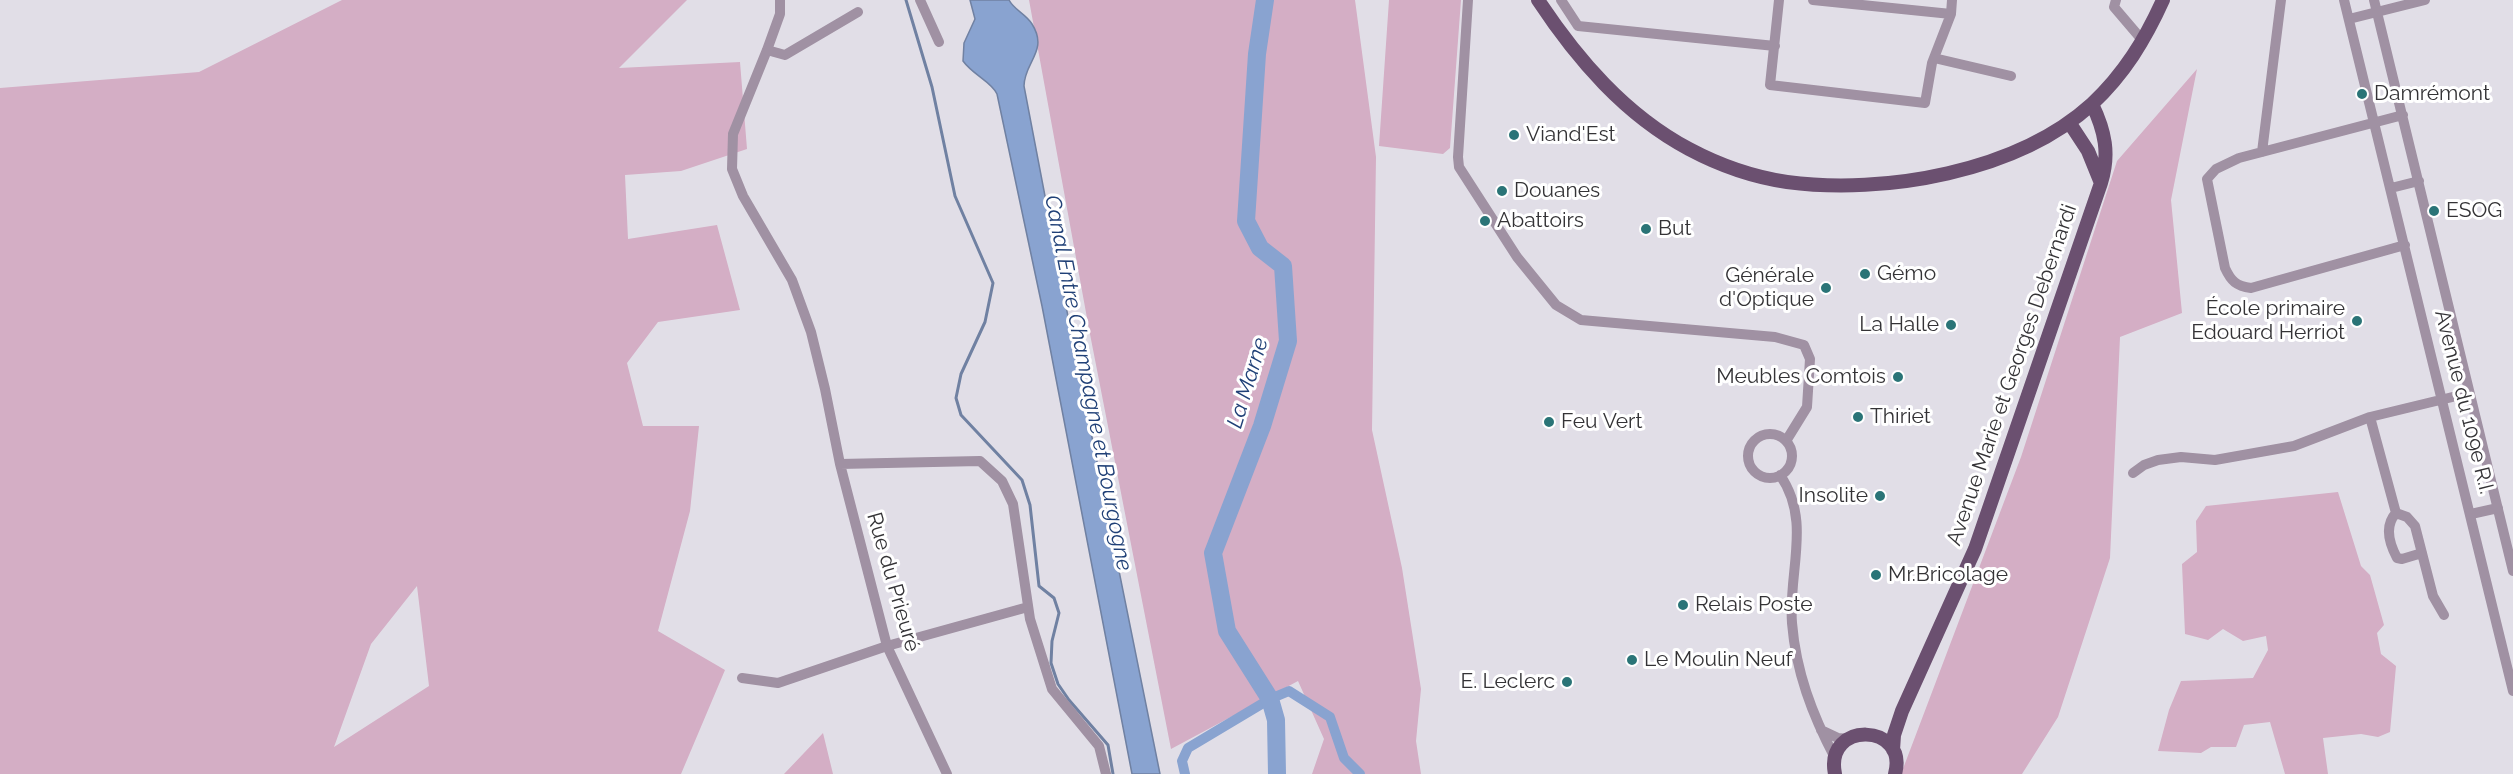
<!DOCTYPE html>
<html>
<head>
<meta charset="utf-8">
<style>
	body { margin:0 }
	canvas { display:block; background:#e1dee7 }
</style>
</head>
<body>
<canvas width="2513" height="774"></canvas>
<script>
const ctx = document.querySelector('canvas').getContext('2d');
ctx.lineJoin = 'round';
function fillPath(path, color) {
  ctx.fillStyle = color;
  ctx.fill(path, 'evenodd');
}
function stroke(path, color, width, dash) {
  ctx.strokeStyle = color;
  ctx.lineWidth = width;
  ctx.lineCap = dash ? 'butt' : 'round';
  ctx.setLineDash(dash || []);
  ctx.stroke(path);
}
function write(font, color, halo, rows, align = 'center') {
  ctx.font = font + ' Raleway,sans-serif';
  ctx.lineWidth = 6;
  ctx.setLineDash([]);
  ctx.textBaseline = 'middle';
  ctx.strokeStyle = halo;
  ctx.fillStyle = color;
  for (const [text, x, y, turn = 0] of rows) {
    ctx.save();
    ctx.translate(x, y);
    ctx.rotate((+turn || 0) * Math.PI / 180);
    ctx.textAlign = isNaN(turn) ? turn : align;
    if (halo) ctx.strokeText(text, 0, 0);
    ctx.fillText(text, 0, 0);
    ctx.restore();
  }
}
const green = new Path2D(`
	M342 0H687L619 68 740 62 747 149 681 171 625 175 628 239 717 225 740 310 658 322 627 363 643 426H699L690 511 658 631 725 670 681 774H0V88L199 72ZM417 586 429 686 334 747 371 644Z
	M1029 0H1355L1376 157 1372 430 1402 568 1421 689 1416 741 1421 774H1312L1324 739 1298 681 1171 749 1089 329Z
	M1389 0H1461L1450 148 1443 154 1379 146Z
	M2197 69 2171 200 2182 313 2120 337 2110 558 2058 717 2022 774H1901L2021 457 2117 161Z
	M2338 492 2361 566 2370 575 2384 625 2377 633 2381 654 2396 666 2390 732 2378 737 2361 734 2323 738 2328 774H2285L2270 722 2244 725 2236 747H2211L2201 753 2158 751 2169 710 2181 681 2253 678 2268 650 2266 636 2243 641 2223 629 2208 640 2185 634 2182 564 2197 552 2196 521 2206 506Z
	M823 733 833 774H784Z`);
const water = new Path2D(`
	M970 0H1009C1014 10 1026 14 1032 24 1049 51 1024 62 1024 86L1074 348 1160 774H1132L1042 306 997 94C992 82 973 75 963 61L964 43 975 19Z`);
const stream = new Path2D(`
	M906 0 932 87 955 196 993 283 985 322 961 374 956 398 961 415 1022 480 1030 505 1039 586 1054 598 1059 613 1052 641 1051 663 1058 684 1069 700 1108 745 1113 774`);
const canal = new Path2D(`
	M1185 774 1182 761 1188 748 1270 699 1289 691 1330 717 1344 758 1360 774`);
const river = new Path2D(`
	M1265 0 1257 54 1246 221 1260 248 1283 266 1288 341 1262 426 1213 553 1227 631 1270 699 1276 720 1277 774`);
const minor = new Path2D(`
	M780 0V14L767 50 733 134 732 169 743 196 792 280 811 332 825 389 840 464 887 646 947 774
	M920 0 939 42
	M1468 0 1458 157 1459 167 1517 257 1556 305 1581 320 1775 337 1804 345 1810 359 1807 407 1786 441
	M1561 0 1578 26 1775 46
	M1779 0 1770 85 1925 103 1932 63 1951 14 1952 0
	M1813 0 1951 14
	M2116 0 2114 7 2143 41
	M2344 0 2513 691
	M2374 0 2513 571
	M2349 19 2425 0
	M767 50 785 55 858 12
	M1934 58 2011 76
	M2403 115 2239 158 2216 169 2207 179 2225 268C2231 281 2236 286 2251 288L2405 245
	M2262 152 2281 0
	M2391 188 2419 181
	M2370 417 2396 513 2407 517 2415 526 2433 596 2444 615
	M1748 456a22 22 0 1 1 44 0a22 22 0 1 1-44 0Z
	M840 464 980 461 1002 481 1013 504 1030 619 1052 689 1099 746 1106 774
	M2133 473 2144 465 2158 460 2181 457 2215 460 2294 446 2370 417 2469 393
	M1780 475C1812 521 1788 571 1792 623 1796 672 1812 714 1835 758
	M2396 513C2384 526 2389 543 2397 558L2402 559 2422 553
	M2471 514 2498 508
	M742 678 778 683 887 646 1028 607
	M1821 730 1838 738 1848 739`);
const major = new Path2D(`
	M1538 0C1577 59 1625 115 1689 149 1719 165 1753 177 1787 182 1884 195 2017 172 2092 104 2124 74 2145 40 2163 0
	M2069 122 2088 151 2101 183
	M1893 750 1894 735 1902 711 1975 549 2101 183C2110 154 2105 131 2092 104
	M1835 774C1824 720 1909 723 1895 774`);
const markers = [
	[2362,94,6,"#2a7477"],
	[1514,135,6,"#2a7477"],
	[1502,191,6,"#2a7477"],
	[2434,211,6,"#2a7477"],
	[1485,221,6,"#2a7477"],
	[1646,229,6,"#2a7477"],
	[1865,274,6,"#2a7477"],
	[1826,288,6,"#2a7477"],
	[2357,321,6,"#2a7477"],
	[1951,325,6,"#2a7477"],
	[1898,377,6,"#2a7477"],
	[1858,417,6,"#2a7477"],
	[1549,422,6,"#2a7477"],
	[1880,496,6,"#2a7477"],
	[1876,575,6,"#2a7477"],
	[1683,605,6,"#2a7477"],
	[1632,660,6,"#2a7477"],
	[1567,682,6,"#2a7477"]
];
const poiNames = [
	["Damrémont",2374,94],
	["Viand'Est",1526,135],
	["Douanes",1514,191],
	["ESOG",2446,211],
	["Abattoirs",1497,221],
	["But",1658,229],
	["Gémo",1877,274],
	["Générale",1814,276,"right"],
	["d'Optique",1814,300,"right"],
	["École primaire",2345,309,"right"],
	["Edouard Herriot",2345,333,"right"],
	["La Halle",1939,325,"right"],
	["Meubles Comtois",1886,377,"right"],
	["Thiriet",1870,417],
	["Feu Vert",1561,422],
	["Insolite",1868,496,"right"],
	["Mr.Bricolage",1888,575],
	["Relais Poste",1695,605],
	["Le Moulin Neuf",1644,660],
	["E. Leclerc",1555,682,"right"]
];
const streetNames = [
	["Avenue Marie et Georges Debernardi",2012,375,-71],
	["Avenue du 109e R.I.",2464,402,76],
	["Rue du Prieuré",893,582,74]
];
const waterNames = [
	["Canal Entre Champagne et Bourgogne",1088,383,79],
	["La Marne",1248,383,-73]
];
fillPath(green, '#d4aec5');
fillPath(water, '#89a3d0');
stroke(water, '#7081a2', 1.5);
stroke(stream, '#7081a2', 3);
stroke(canal, '#89a3d0', 10);
stroke(river, '#89a3d0', 18);
stroke(minor, '#a091a3', 10);
stroke(major, '#6b5070', 14);
for (const [x, y, r, color] of markers) {
  const dot = new Path2D();
  dot.arc(x, y, r, 0, 2 * Math.PI);
  ctx.fillStyle = color;
  ctx.fill(dot);
  stroke(dot, '#fff', 2);
}
write('21px', '#343336', '#fff', poiNames, 'left');
write('21px', '#343336', '#fff', streetNames);
write('italic 22px', '#204077', '#fff', waterNames);
</script>
</body>
</html>
